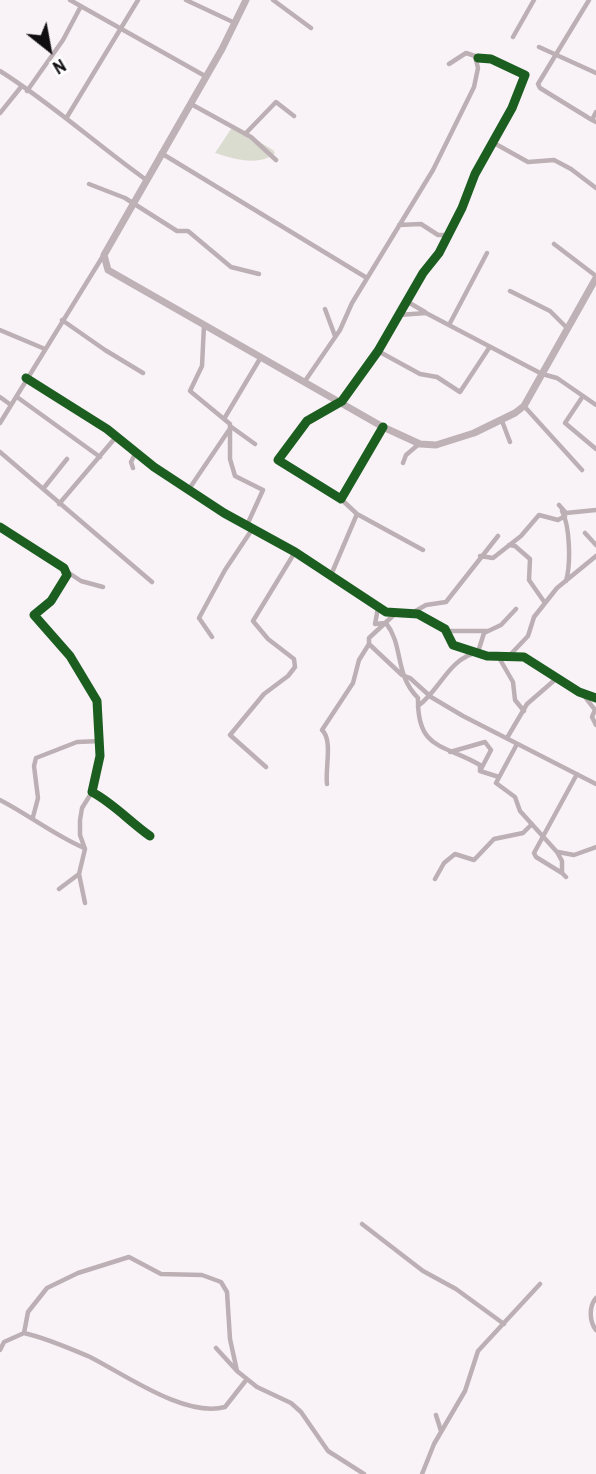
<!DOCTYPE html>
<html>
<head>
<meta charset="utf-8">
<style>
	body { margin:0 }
	#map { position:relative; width:596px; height:1474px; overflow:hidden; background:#f9f3f8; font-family:"Archivo Narrow",sans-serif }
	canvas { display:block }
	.north { position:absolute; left:14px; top:14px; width:70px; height:70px; -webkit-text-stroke:5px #fff; paint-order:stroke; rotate:149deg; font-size:19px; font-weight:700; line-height:28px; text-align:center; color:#110e11 }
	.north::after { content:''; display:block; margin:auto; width:24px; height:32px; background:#110e11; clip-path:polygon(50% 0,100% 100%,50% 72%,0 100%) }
</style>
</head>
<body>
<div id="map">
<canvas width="596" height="1474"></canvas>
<div class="north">N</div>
</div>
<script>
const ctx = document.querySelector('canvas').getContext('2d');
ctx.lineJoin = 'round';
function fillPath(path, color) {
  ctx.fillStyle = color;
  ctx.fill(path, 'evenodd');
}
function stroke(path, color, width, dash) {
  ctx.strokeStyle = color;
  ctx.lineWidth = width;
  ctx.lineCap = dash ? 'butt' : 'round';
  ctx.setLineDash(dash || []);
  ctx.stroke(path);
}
const green = new Path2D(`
	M233 126 273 150 275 153C259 167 234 159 215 153Z`);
const minor = new Path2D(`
	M70 0 205 76
	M186 0 235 23
	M273 0 311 28
	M589 0 538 84 540 88 592 120
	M513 37 534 0
	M539 47 596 73
	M0 71C51 103 96 144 145 179
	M27 91 63 40 81 6
	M191 104 251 137 276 160
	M596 112 592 120 596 122
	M0 113 21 87
	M67 117 138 0
	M245 134 276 102 294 116
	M494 143 528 162 554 160 571 169 596 188
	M161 153 367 278
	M89 184 125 198 177 231H188L231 267 259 274
	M399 225 421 224 438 235H446
	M554 244 596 276
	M510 291 550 311 566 327
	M408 302 425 312
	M325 309 335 336
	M399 315 426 313 542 374 557 378 596 405
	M62 320 105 350 143 373
	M204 325 202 366 190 391 230 424V459L235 476 263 490 247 525
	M449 325 487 253
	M0 330 45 349
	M378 351 420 374 437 377 460 392 489 348
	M26 378 107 429 154 467 224 513 295 552 386 612 418 614 445 629 453 645 487 656 524 657 579 692 596 698
	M305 381 340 330 352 303 433 170 474 87 478 68 475 56 466 53 449 64
	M583 396 565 423 596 449
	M0 397 11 405
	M17 397 100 457
	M524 406 582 470
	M224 419 261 357
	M502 421 510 442
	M0 423 103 256
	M230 426 255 444
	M383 427 341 499 278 460 307 421 342 401 378 351 423 273 439 253 462 208 475 174 512 108 525 75 491 59 478 58
	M0 452 152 582
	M403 463 406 455 419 444
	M133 468 131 462 136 452
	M43 489 67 459
	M189 489 229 430
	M341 499 357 514 423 550
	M59 504 116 437
	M559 505 566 513 596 510
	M562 511C570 526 571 564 566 581
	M0 527 64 568 67 575 51 601 34 615 70 656 97 701 100 756 92 792C113 803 130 822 150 836
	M585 533 596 545
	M509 545 515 546 530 559 529 580 545 603
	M480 556 493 558 521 536 539 515 558 520 565 516
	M66 571 81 581 103 587
	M331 575 357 514
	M378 608 375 624 386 623C404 646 394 674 418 698 417 751 445 744 480 765V771L499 777
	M397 612 369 638V644L402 675 410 678 431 697 463 716 596 784
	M412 613 426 605 446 602 498 536
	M446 631H487
	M212 637 199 618 225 570 253 528
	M498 656 513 682 515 700 524 711
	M509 656 528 636 534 617 557 588 596 556
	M585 697 595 710 592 717 596 725
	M418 706C441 689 448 659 478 652L484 633 501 625 516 609
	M507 738 527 704 557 678
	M517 744 496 783 515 797 520 811 557 852 562 861V873L566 877
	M450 752 485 742 491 750 480 771
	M266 767 230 735 264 694 288 676 295 667 294 659 268 639 253 621 295 552
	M327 784C325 768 333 740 322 730L353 683 359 660 369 644
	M0 800C29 815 54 835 84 848
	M33 817 38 798 34 766 36 758 77 742 101 741
	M558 852 574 855 596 847
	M562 873 536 857 534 853 577 774
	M435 879 444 863 455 854 474 860 494 839 523 833 532 824
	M59 889 79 874
	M85 903 79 874 85 849 80 835V820L82 808 92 792
	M362 1224 423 1271 456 1289 504 1324
	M596 1298C589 1306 589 1321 596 1330
	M24 1333C46 1338 69 1348 90 1357 124 1374 185 1418 225 1407L247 1379
	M216 1348 237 1371 257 1387 291 1403 301 1412 328 1451 364 1474
	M0 1350 4 1342 24 1333 28 1312 47 1288 78 1273 129 1257 161 1274 202 1275 221 1282 227 1292 230 1339 237 1371
	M436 1415 441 1431
	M422 1474 434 1444 465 1391 478 1351 540 1284`);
const major = new Path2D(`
	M246 0 222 49 104 255 108 270 383 427 420 444 436 445 474 433 515 413 524 406 596 278`);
const cycleway = new Path2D(`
	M26 378 107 429 154 467 224 513 295 552 386 612 418 614 445 629 453 645 487 656 524 657 579 692 596 698
	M383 427 341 499 278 460 307 421 342 401 378 351 423 273 439 253 462 208 475 174 512 108 525 75 491 59 478 58
	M0 527 64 568 67 575 51 601 34 615 70 656 97 701 100 756 92 792C113 803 130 822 150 836`);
fillPath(green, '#dbdcd0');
stroke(minor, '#bdb0b4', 4.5);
stroke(major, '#bfb2b7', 7);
stroke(cycleway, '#1b5e20', 9);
</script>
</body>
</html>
